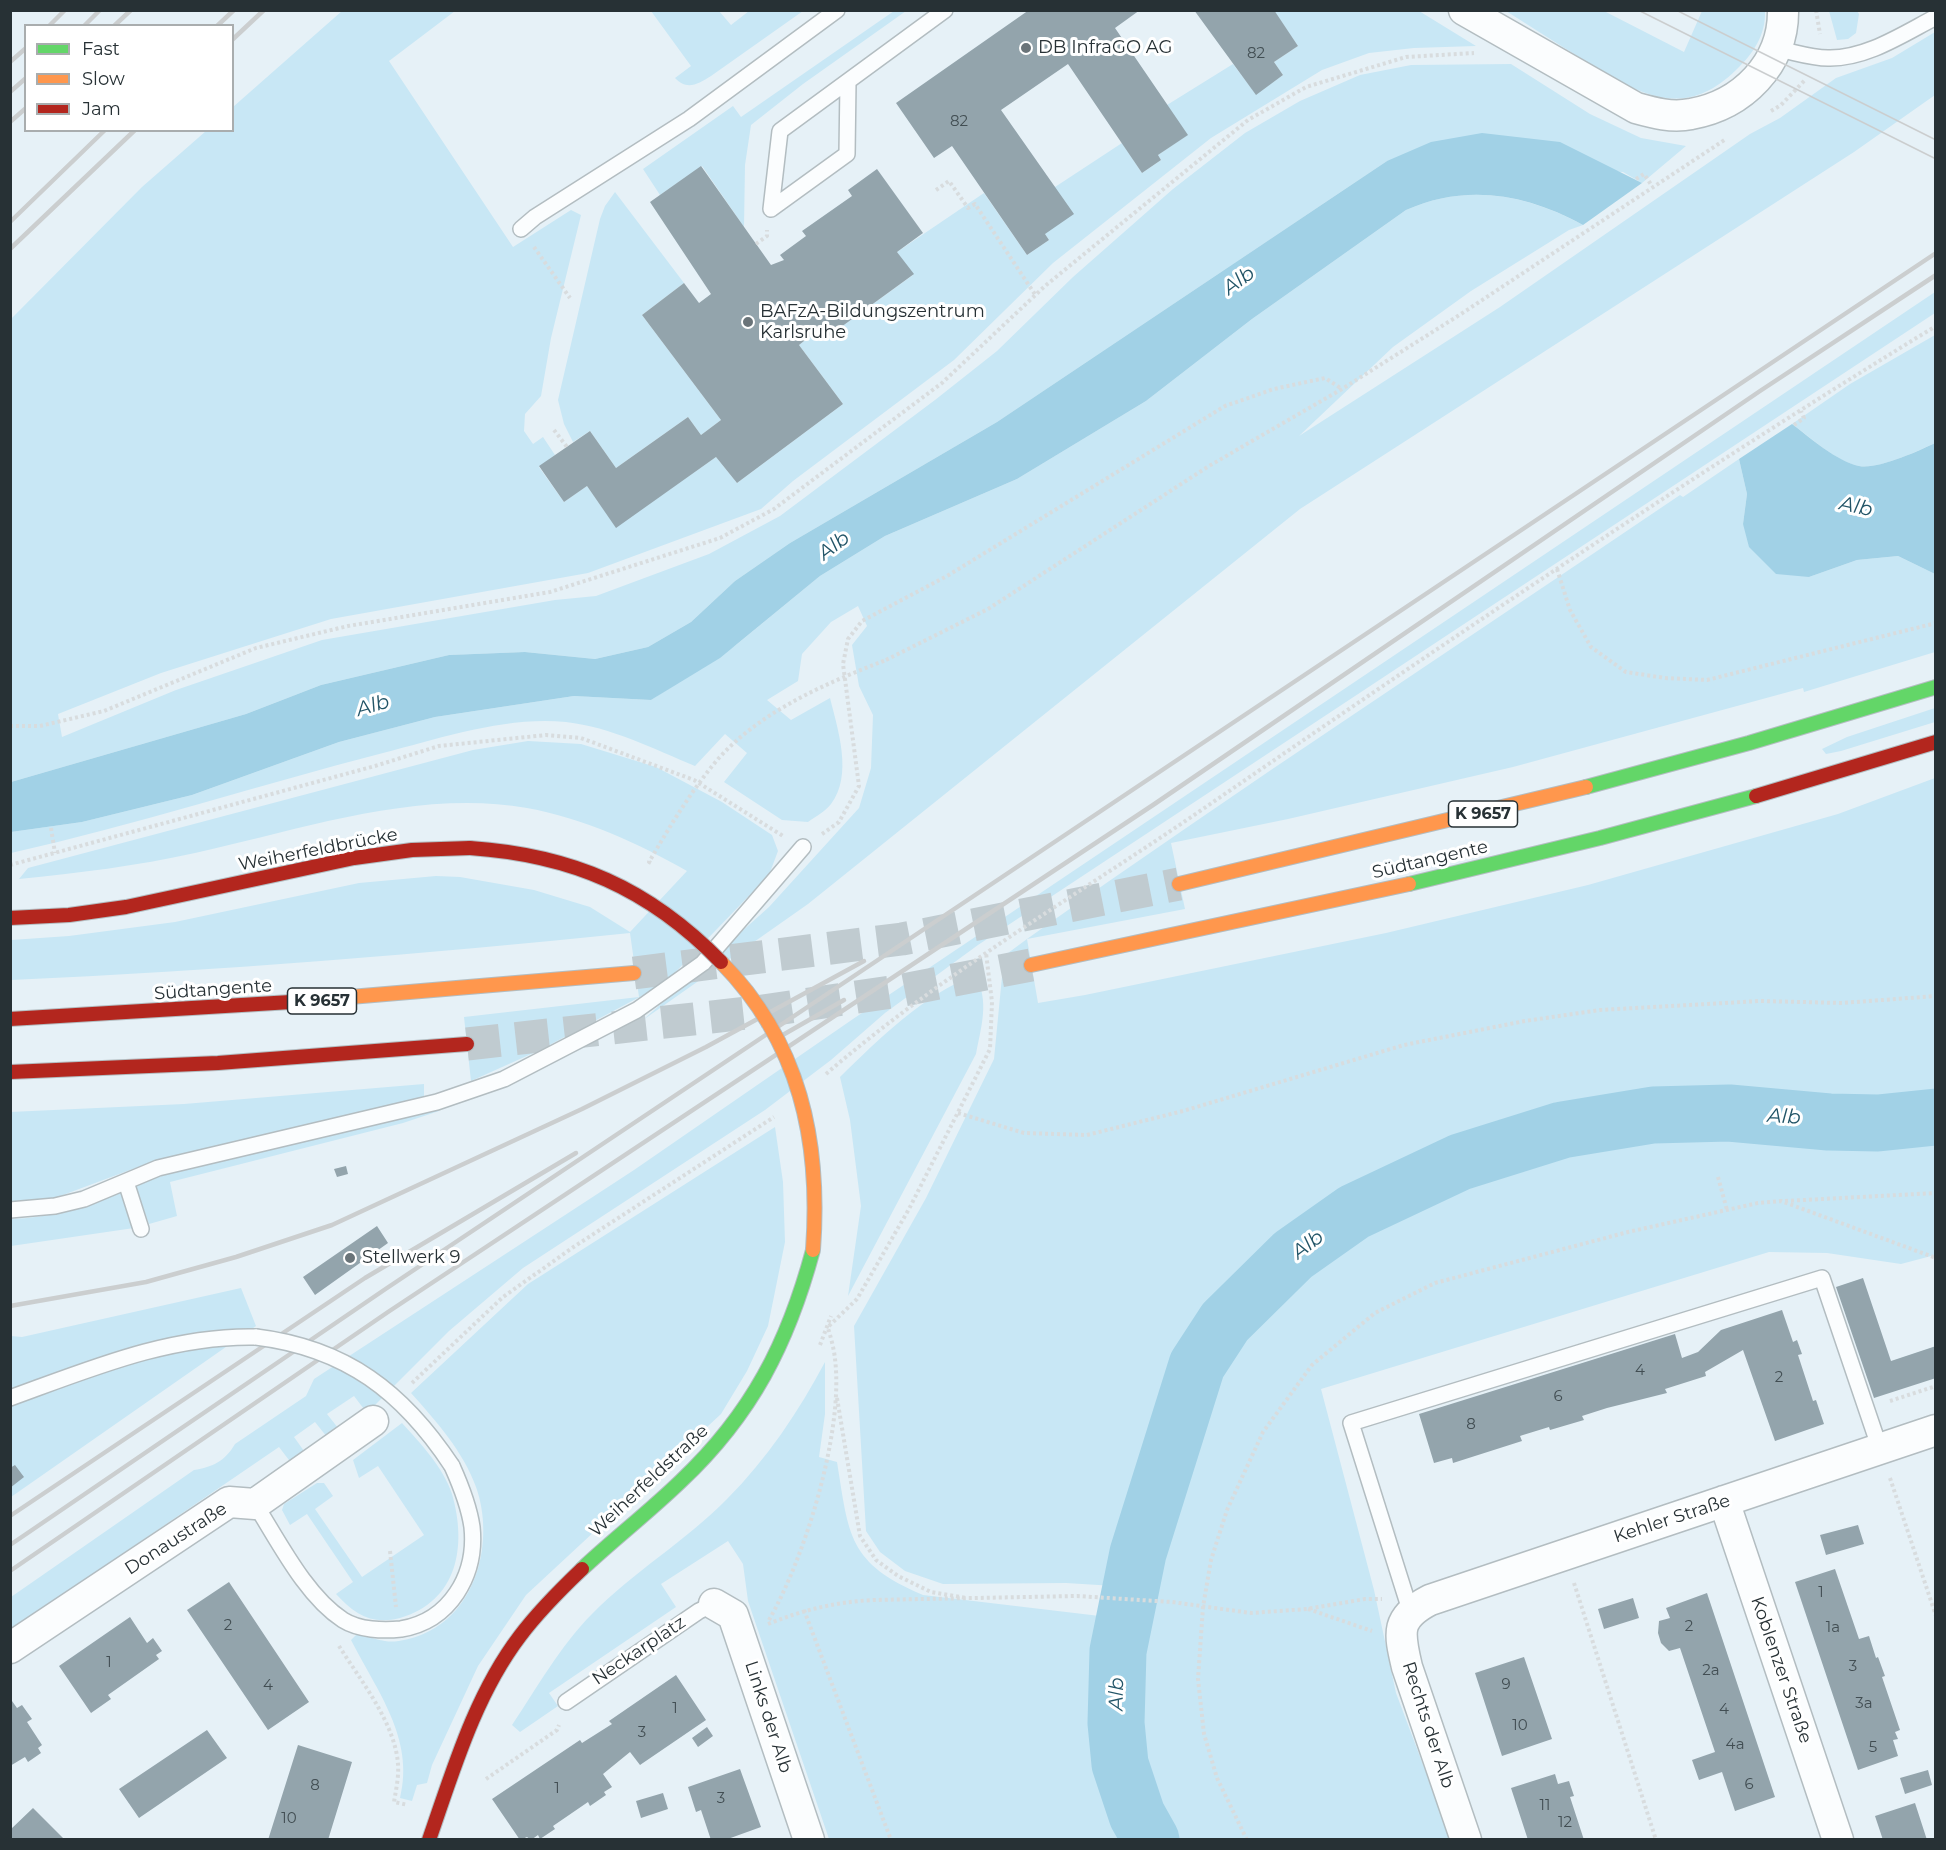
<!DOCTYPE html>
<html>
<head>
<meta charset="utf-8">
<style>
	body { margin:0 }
	#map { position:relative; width:1946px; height:1850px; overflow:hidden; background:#e6f1f7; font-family:Montserrat,sans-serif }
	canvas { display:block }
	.frame { position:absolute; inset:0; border:12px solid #273135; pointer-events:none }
	.legend { position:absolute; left:24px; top:24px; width:210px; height:108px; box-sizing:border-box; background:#fff; border:2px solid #a9adae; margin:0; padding:8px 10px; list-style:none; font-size:18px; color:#273135 }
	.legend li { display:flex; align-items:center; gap:12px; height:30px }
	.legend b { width:30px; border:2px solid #a9adae }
</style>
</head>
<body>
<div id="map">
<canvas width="1946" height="1850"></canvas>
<div class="frame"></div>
<ul class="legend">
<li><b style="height:8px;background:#63d668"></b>Fast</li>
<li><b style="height:8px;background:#ff974d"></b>Slow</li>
<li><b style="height:8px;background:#b3261e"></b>Jam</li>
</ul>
</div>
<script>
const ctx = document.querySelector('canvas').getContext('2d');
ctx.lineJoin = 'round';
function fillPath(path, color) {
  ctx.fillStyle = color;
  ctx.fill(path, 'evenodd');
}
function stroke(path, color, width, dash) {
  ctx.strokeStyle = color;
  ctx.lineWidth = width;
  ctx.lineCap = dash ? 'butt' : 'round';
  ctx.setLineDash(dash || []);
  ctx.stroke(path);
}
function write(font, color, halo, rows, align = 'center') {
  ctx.font = font + ' Montserrat,sans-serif';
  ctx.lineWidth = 6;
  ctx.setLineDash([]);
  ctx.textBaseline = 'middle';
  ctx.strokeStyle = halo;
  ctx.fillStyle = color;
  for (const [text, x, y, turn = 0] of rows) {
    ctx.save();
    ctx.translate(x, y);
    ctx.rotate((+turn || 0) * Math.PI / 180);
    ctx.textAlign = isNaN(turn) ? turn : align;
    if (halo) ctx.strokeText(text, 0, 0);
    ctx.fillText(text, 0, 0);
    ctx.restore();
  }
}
const green = new Path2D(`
	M342 11H455L389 61 513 247 571 210 581 215 551 338 541 396 525 414 524 431 533 444 543 437 555 455 539 467 564 502 587 486 616 527 716 457 737 483 843 404 799 345 819 329 826 338 913 275 897 252 984 193 1027 255 1049 240 1045 234 1055 187 1122 143 1142 173 1161 160 1158 155 1187 135 1167 105 1233 64 1256 94 1283 75 1274 62 1298 46 1274 11H1419L1476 46 1414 48 1369 53 1322 70 1211 138 1053 263 954 360 793 481 761 509 588 573 331 619 161 673 58 714 62 737 176 690 322 640 555 600 596 596 709 554 780 516 935 400 997 351 1073 277 1173 189 1245 133 1300 101 1360 75 1411 65 1511 64 1590 114 1641 138 1686 146 1642 183 1623 172 1387 161 997 422 790 543 735 581 691 622 648 647 595 659 525 652 449 655 321 685 246 714 11 782V319L142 187 206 131 232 130 233 107Z
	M651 11H719L731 25 749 11H803L711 76C698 84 687 91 675 78L691 66Z
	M894 11H906L803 84 751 125 745 165 744 227 702 166 660 195 643 169 733 106 741 117Z
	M1506 11H1604L1684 52 1702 11H1765C1766 35 1753 54 1736 70 1682 123 1636 92 1584 60 1557 44 1532 27 1506 11Z
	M1829 11H1857L1859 14 1856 33 1848 39 1837 40Z
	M1935 32V95L1854 152 1300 509 808 904 643 1020 769 907 859 808 871 768 873 715 859 686 852 645 867 626 858 606 831 622 802 654 798 681 767 700 791 720 830 698C838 730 853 775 831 804 826 811 815 817 808 822L782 820 724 782 747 753 725 734 695 766C654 749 611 727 566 722 506 716 441 738 383 753 259 785 136 825 11 853V832L82 822 192 795 339 742 435 717 574 696 651 700 736 645 820 576 885 536 1017 479 1146 401 1252 319 1406 210C1466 183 1526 194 1583 225L1569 230 1471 291 1393 347 1299 436 1500 307 1750 134 1780 118 1836 78 1892 58Z
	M615 192 684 283 642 315 721 420 701 435 688 417 616 468 590 431 573 442 564 424 558 400 600 219 605 206Z
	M1935 292V313L978 945 885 1013 831 1060 765 1110 523 1268 449 1331 367 1413 354 1396 327 1414 342 1433 331 1442 315 1422 294 1437 309 1458 295 1468 279 1447 11 1630V1597L194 1470C213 1467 225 1461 235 1444L306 1396 314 1379 634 1170 853 1019Z
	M1935 335V443C1918 451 1877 470 1859 466 1837 462 1810 437 1792 424L1850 384Z
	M1739 459 1747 494 1743 524 1809 577 1857 560 1898 556 1935 574V652L1804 692 1803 688 1513 767 1288 819 1171 843 1185 909 1027 939 1038 1003 1085 995 1386 933 1588 885 1838 814 1935 778V1255L1901 1264 1827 1253 1769 1252 1321 1389 1374 1590 1396 1693 1451 1839H829L748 1601 743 1564 728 1541 661 1584 676 1607 549 1693 558 1706 520 1732 512 1725C537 1688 560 1646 592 1614 633 1572 686 1541 727 1499 767 1459 799 1411 825 1362V1414L819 1457 837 1462C849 1536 848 1563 923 1595L1125 1619 1131 1587 1066 1583 943 1584 905 1571 880 1552 866 1531 854 1326 926 1198 994 1059 1004 956 1027 939C1242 786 1462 643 1680 495L1683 497Z
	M1935 708V722L1841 751 1826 754 1822 749 1847 737Z
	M528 741 581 744 656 767 722 802 772 835 778 851 769 875 664 984 540 1050 471 1081 464 1017 639 997 630 933C424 954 218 971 11 980V940L69 936 175 922 359 883 436 876 460 877 534 890 590 907 630 932 687 871C638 843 583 818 527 808 416 789 301 830 195 853 137 866 78 873 19 879L28 868 473 750Z
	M975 975C990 1001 981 1027 976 1054L848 1296 861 1206 850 1120 840 1077C879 1039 923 995 975 975Z
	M424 1084V1097L154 1161 55 1198 11 1203 10 1112 184 1104Z
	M439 1108V1111L403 1123 170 1182 177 1216 149 1224 136 1188 137 1184 184 1169Z
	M775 1127 783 1182 785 1242 768 1326 747 1371 721 1414 526 1595 478 1666 432 1765 427 1783 417 1785 412 1801 400 1798C415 1739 377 1691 351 1640L358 1633C367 1636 376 1640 385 1641 396 1643 410 1639 421 1635 477 1613 495 1541 476 1487 463 1451 436 1421 411 1393L528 1284Z
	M123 1192 134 1228 11 1246 10 1219C50 1218 87 1207 123 1192Z
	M241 1288 256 1326 11 1497V1336L22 1337Z
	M402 1423C421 1444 443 1467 452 1494 467 1546 458 1601 400 1618 372 1625 355 1615 336 1594L353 1582 307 1514 290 1525 282 1510 284 1504 317 1483H324L333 1496 315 1509 362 1577 424 1535 378 1466 359 1478 353 1460Z`);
const water = new Path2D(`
	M1482 133 1560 142 1642 183 1583 225C1527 194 1466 183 1406 210L1252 319 1146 401 1017 479 885 536 820 576 720 658 651 700 574 696 435 717 339 742 192 795 82 822 11 832V782L246 714 321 685 449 655 525 652 595 659 648 647 691 622 735 581 790 543 997 422 1387 161 1431 142Z
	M1792 424C1809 437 1838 462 1859 466 1876 470 1919 451 1935 443V574L1898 556 1857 560 1809 577 1776 574 1749 547 1743 524 1747 494 1739 459Z`);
const river = new Path2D(`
	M1151 1840 1137 1815 1120 1764 1116 1723 1118 1651 1138 1553 1197 1365 1225 1322 1293 1255 1354 1212 1460 1162 1562 1130 1653 1115 1729 1113 1829 1122 1878 1123 1936 1117`);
const building = new Path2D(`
	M1029 10H1140L1115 28 1188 135 1158 155 1161 160 1142 173 1068 64 1001 110 1074 214 1045 234 1049 240 1027 255 952 146 934 158 896 103Z
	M1194 10H1274L1298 46 1274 62 1283 75 1256 95Z
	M701 166 771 265 784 260 780 255 806 236 802 231 852 196 848 190 877 169 923 233 897 252 914 274 826 338 819 329 799 345 843 404 737 483 716 457 616 528 587 486 564 502 539 466 590 431 616 468 688 417 701 435 721 420 642 315 684 283 699 303 711 294 650 202Z
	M346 1166 348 1174 337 1177 334 1169Z
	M377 1226 388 1243 315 1295 303 1277Z
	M1863 1278 1891 1361 1936 1346V1378L1874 1398 1836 1287Z
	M1782 1310 1793 1342 1797 1340 1802 1354 1798 1355 1813 1401 1816 1400 1824 1424 1775 1441 1743 1350 1705 1372 1706 1376 1665 1389 1667 1393 1607 1408 1582 1416 1584 1420 1550 1430 1549 1427 1523 1435 1520 1436 1522 1441 1453 1463 1452 1458 1434 1463 1419 1414 1675 1334 1682 1358 1698 1352 1721 1330Z
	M15 1465 24 1477 10 1488V1468Z
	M1858 1525 1864 1544 1826 1555 1820 1535Z
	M1835 1569 1859 1639 1869 1636 1876 1658 1878 1657 1885 1676 1882 1677 1900 1730 1895 1732 1898 1739 1893 1740 1898 1756 1858 1770 1795 1582Z
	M229 1582 309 1702 268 1730 187 1610Z
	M1707 1593 1775 1797 1735 1811 1722 1772 1699 1780 1692 1760 1715 1752 1680 1648 1669 1651 1661 1643 1658 1633 1659 1621 1670 1618 1666 1608Z
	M1633 1598 1639 1618 1604 1629 1598 1609Z
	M130 1617 147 1643 153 1638 162 1651 156 1655 159 1659 108 1695 111 1699 91 1713 59 1666Z
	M1524 1657 1552 1739 1502 1756 1475 1673Z
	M676 1675 706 1720 640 1765 630 1752 603 1774 612 1787 604 1792 606 1795 590 1806 588 1802 553 1826 555 1829 540 1839 538 1835 531 1840 527 1837 520 1840 492 1799 580 1740 582 1743 612 1724 609 1721Z
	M12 1701 17 1708 22 1705 32 1719 27 1722 42 1745 38 1748 41 1753 28 1762 25 1757 10 1766Z
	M707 1727 713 1736 698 1747 692 1738Z
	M207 1730 227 1758 139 1818 119 1789Z
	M298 1745 352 1762 328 1840H268Z
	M740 1769 761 1827 725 1840H711L701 1810 696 1812 688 1787Z
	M1928 1770 1932 1785 1905 1794 1900 1778Z
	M1555 1774 1558 1784 1569 1781 1574 1796 1570 1797 1584 1840H1528L1511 1788Z
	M663 1793 668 1809 641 1818 636 1801Z
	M1915 1803 1927 1840H1883L1875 1816Z
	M33 1808 65 1840H10V1830Z`);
const highwayTunnel = new Path2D(`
	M634 973 902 939 1179 884
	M467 1044 756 1012 898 991 1031 965`);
const path = new Path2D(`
	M1816 10 1820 34
	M1771 111 1781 105 1805 80
	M1636 179 1644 174 1652 186
	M936 190 949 181 968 208 975 204 1036 296
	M756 244 767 236V230
	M534 247 570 298
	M1794 425 1804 418 1801 411
	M554 430 567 447
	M1557 569 1570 610 1591 647 1626 672 1665 678 1707 680 1936 623
	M886 660 988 609 1209 466 1342 389 1461 314 1726 139
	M10 726H40L104 711 256 648 348 626 550 592 720 538 774 509 942 383 1045 286 1248 120 1306 87 1406 57 1474 53
	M51 828 55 853
	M822 834 839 822 859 786 843 664 848 639 862 621 947 576 1225 406 1274 389 1325 378 1342 389
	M10 865 375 766 439 746 546 735 581 738 694 780 783 836
	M826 1074C942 974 1074 897 1200 811 1442 645 1685 479 1936 326
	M958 1113 1024 1133 1087 1135 1183 1111 1404 1045 1525 1021 1600 1010 1760 1001 1842 1003 1936 996
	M1718 1177 1727 1210
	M1785 1201 1936 1193
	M829 1326 857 1299 909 1209 990 1049 992 1002 986 953
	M820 1345 831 1316
	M412 1383 503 1297 575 1246 774 1117
	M837 1398 860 1536 876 1560 898 1576 931 1592 966 1598
	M1890 1401 1936 1386
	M1890 1478 1936 1616
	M390 1551 396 1607
	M1574 1583 1656 1840
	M1308 1609 1372 1631
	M804 1610 891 1840
	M769 1620C805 1557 844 1432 835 1359 834 1349 831 1338 828 1328
	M768 1624C803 1610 835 1602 873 1600L1077 1596 1172 1602 1251 1613 1307 1609 1365 1599H1382
	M339 1646C361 1681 395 1723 398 1764 399 1776 396 1790 394 1802L408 1805
	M486 1779 557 1730 559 1725
	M1247 1840 1217 1778 1204 1734 1198 1679 1203 1607 1211 1560 1227 1510 1263 1432 1312 1365 1375 1313 1435 1283 1628 1232 1758 1203 1781 1201 1936 1258`);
const lane = new Path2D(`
	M1778 49C1794 52 1811 58 1828 58 1866 59 1903 34 1936 17
	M771 209 780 131 945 10
	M771 209 847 154 848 82
	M521 229 535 217 689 119 837 10
	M126 1182 141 1229
	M10 1210 55 1206 84 1199 158 1168 437 1102 504 1079 637 1010 703 963 803 847
	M10 1398C90 1369 170 1335 256 1337
	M255 1504C279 1542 306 1596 343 1620 359 1630 383 1631 401 1629 450 1621 477 1575 472 1527 469 1506 461 1486 452 1466
	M1410 1610 1351 1423 1822 1278 1880 1449
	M566 1702 699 1611 714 1604`);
const street = new Path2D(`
	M1464 10 1636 108C1654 113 1672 118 1691 114 1742 105 1784 64 1783 10
	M1724 1501 1838 1840
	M714 1604 733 1615 809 1840
	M10 1648 229 1502 255 1504 373 1421
	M1466 1840 1407 1667C1399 1633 1395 1618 1430 1600L1936 1430`);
const fast = new Path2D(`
	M1586 787 1749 743 1936 687
	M1409 884 1600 838 1756 796
	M582 1569C614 1539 649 1512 681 1481 752 1414 788 1343 813 1250`);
const slow = new Path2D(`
	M1179 884 1586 787
	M1031 965 1409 884
	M291 1002 634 973`);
const jam = new Path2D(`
	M1756 796 1936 742
	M10 918 69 915 126 907 354 858 412 850 470 848
	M10 1019 291 1002
	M10 1072 218 1063 467 1044
	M429 1840C453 1771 475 1695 520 1636 538 1612 560 1590 582 1569`);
const tram = new Path2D(`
	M1638 10 1936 159
	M1676 10 1936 140
	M10 12 12 10`);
const rail = new Path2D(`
	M49 26 65 10
	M84 26 100 10
	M114 26 131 10
	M217 26 234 10
	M232 40 264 10
	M10 62 26 48
	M10 92 26 78
	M10 122 26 108
	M10 222 105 130
	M10 249 135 130
	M774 1040 844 1000
	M10 1306 146 1282 236 1257 332 1225 582 1109 706 1047 864 961
	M10 1516 365 1278 576 1153
	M10 1545 387 1288 1936 253
	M10 1571 388 1312 1153 805 1760 391 1936 275`);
const pathBridge = new Path2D(`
	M651 863 649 862C670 826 691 791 718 759 762 710 827 683 886 660`);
const laneBridge = new Path2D(`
	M256 1337C346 1348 403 1392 452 1466`);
const slowBridge = new Path2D(`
	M721 962C800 1042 821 1141 813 1250`);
const jamBridge = new Path2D(`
	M470 848C572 855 649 888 721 962`);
const markers = [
	[1026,48,6,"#6a7479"],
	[748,322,6,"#6a7479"],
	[350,1258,6,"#6a7479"]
];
const numberNames = [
	["82",1256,54],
	["82",959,122],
	["4",1640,1371],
	["2",1779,1378],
	["6",1558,1397],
	["8",1471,1425],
	["1",1821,1593],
	["2",228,1626],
	["2",1689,1627],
	["1a",1833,1628],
	["1",109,1663],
	["3",1853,1667],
	["2a",1711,1671],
	["9",1506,1685],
	["4",268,1686],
	["3a",1864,1704],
	["1",675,1709],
	["4",1724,1710],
	["10",1520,1726],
	["3",642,1733],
	["4a",1735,1745],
	["5",1873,1748],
	["6",1749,1785],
	["8",315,1786],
	["1",557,1789],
	["3",721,1799],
	["11",1545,1806],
	["10",289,1819],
	["12",1565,1823]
];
const shields = [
	[1483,814,69],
	[322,1001,69]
];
const shieldNames = [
	["K 9657",1483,814],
	["K 9657",322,1001]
];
const poiNames = [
	["DB InfraGO AG",1038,48],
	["BAFzA-Bildungszentrum",760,312],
	["Karlsruhe",760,333],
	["Stellwerk 9",362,1258]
];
const streetNames = [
	["Weiherfeldbrücke",318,850,-11],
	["Südtangente",1430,860,-13],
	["Südtangente",213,990,-4],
	["Weiherfeldstraße",649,1481,-43],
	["Kehler Straße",1672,1519,-18],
	["Donaustraße",176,1539,-33],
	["Neckarplatz",639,1651,-34],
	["Koblenzer Straße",1781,1670,71],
	["Links der Alb",768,1717,72],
	["Rechts der Alb",1428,1725,72]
];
const waterNames = [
	["Alb",1239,281,-36],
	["Alb",1856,507,12],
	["Alb",834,546,-37],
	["Alb",373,706,-16],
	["Alb",1784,1117,4],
	["Alb",1308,1245,-37],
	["Alb",1117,1694,-89]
];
fillPath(green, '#c8e7f5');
fillPath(water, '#a1d1e6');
stroke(river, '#a1d1e6', 57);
fillPath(building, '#93a4ac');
stroke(highwayTunnel, '#c0cbd0', 33, [33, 16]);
stroke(lane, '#b3bdc1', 18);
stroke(street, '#b3bdc1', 33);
stroke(fast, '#b3bdc1', 16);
stroke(slow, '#b3bdc1', 16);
stroke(jam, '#b3bdc1', 16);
stroke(path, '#d8dcde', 4, [3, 3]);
stroke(lane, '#fbfdfe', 15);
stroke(street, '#fbfdfe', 30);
stroke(fast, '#63d668', 14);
stroke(slow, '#ff974d', 14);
stroke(jam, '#b3261e', 14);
stroke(tram, '#cbcecf', 1.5);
stroke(rail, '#cbcecf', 4.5);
stroke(laneBridge, '#b3bdc1', 18, []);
stroke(slowBridge, '#b3bdc1', 16, []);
stroke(jamBridge, '#b3bdc1', 16, []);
stroke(pathBridge, '#d8dcde', 4, [3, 3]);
stroke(laneBridge, '#fbfdfe', 15);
stroke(slowBridge, '#ff974d', 14);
stroke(jamBridge, '#b3261e', 14);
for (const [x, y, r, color] of markers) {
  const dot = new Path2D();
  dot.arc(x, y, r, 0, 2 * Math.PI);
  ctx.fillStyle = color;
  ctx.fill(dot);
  stroke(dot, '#fff', 2);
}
write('15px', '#424e53', null, numberNames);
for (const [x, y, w] of shields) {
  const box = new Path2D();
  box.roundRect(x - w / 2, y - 13, w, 26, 4.5);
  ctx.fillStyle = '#fff';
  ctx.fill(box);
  stroke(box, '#273135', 1.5);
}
write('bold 16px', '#273135', null, shieldNames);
write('18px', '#273135', '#fff', poiNames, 'left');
write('18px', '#273135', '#fff', streetNames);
write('italic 20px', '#215467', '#fff', waterNames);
</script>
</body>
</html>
